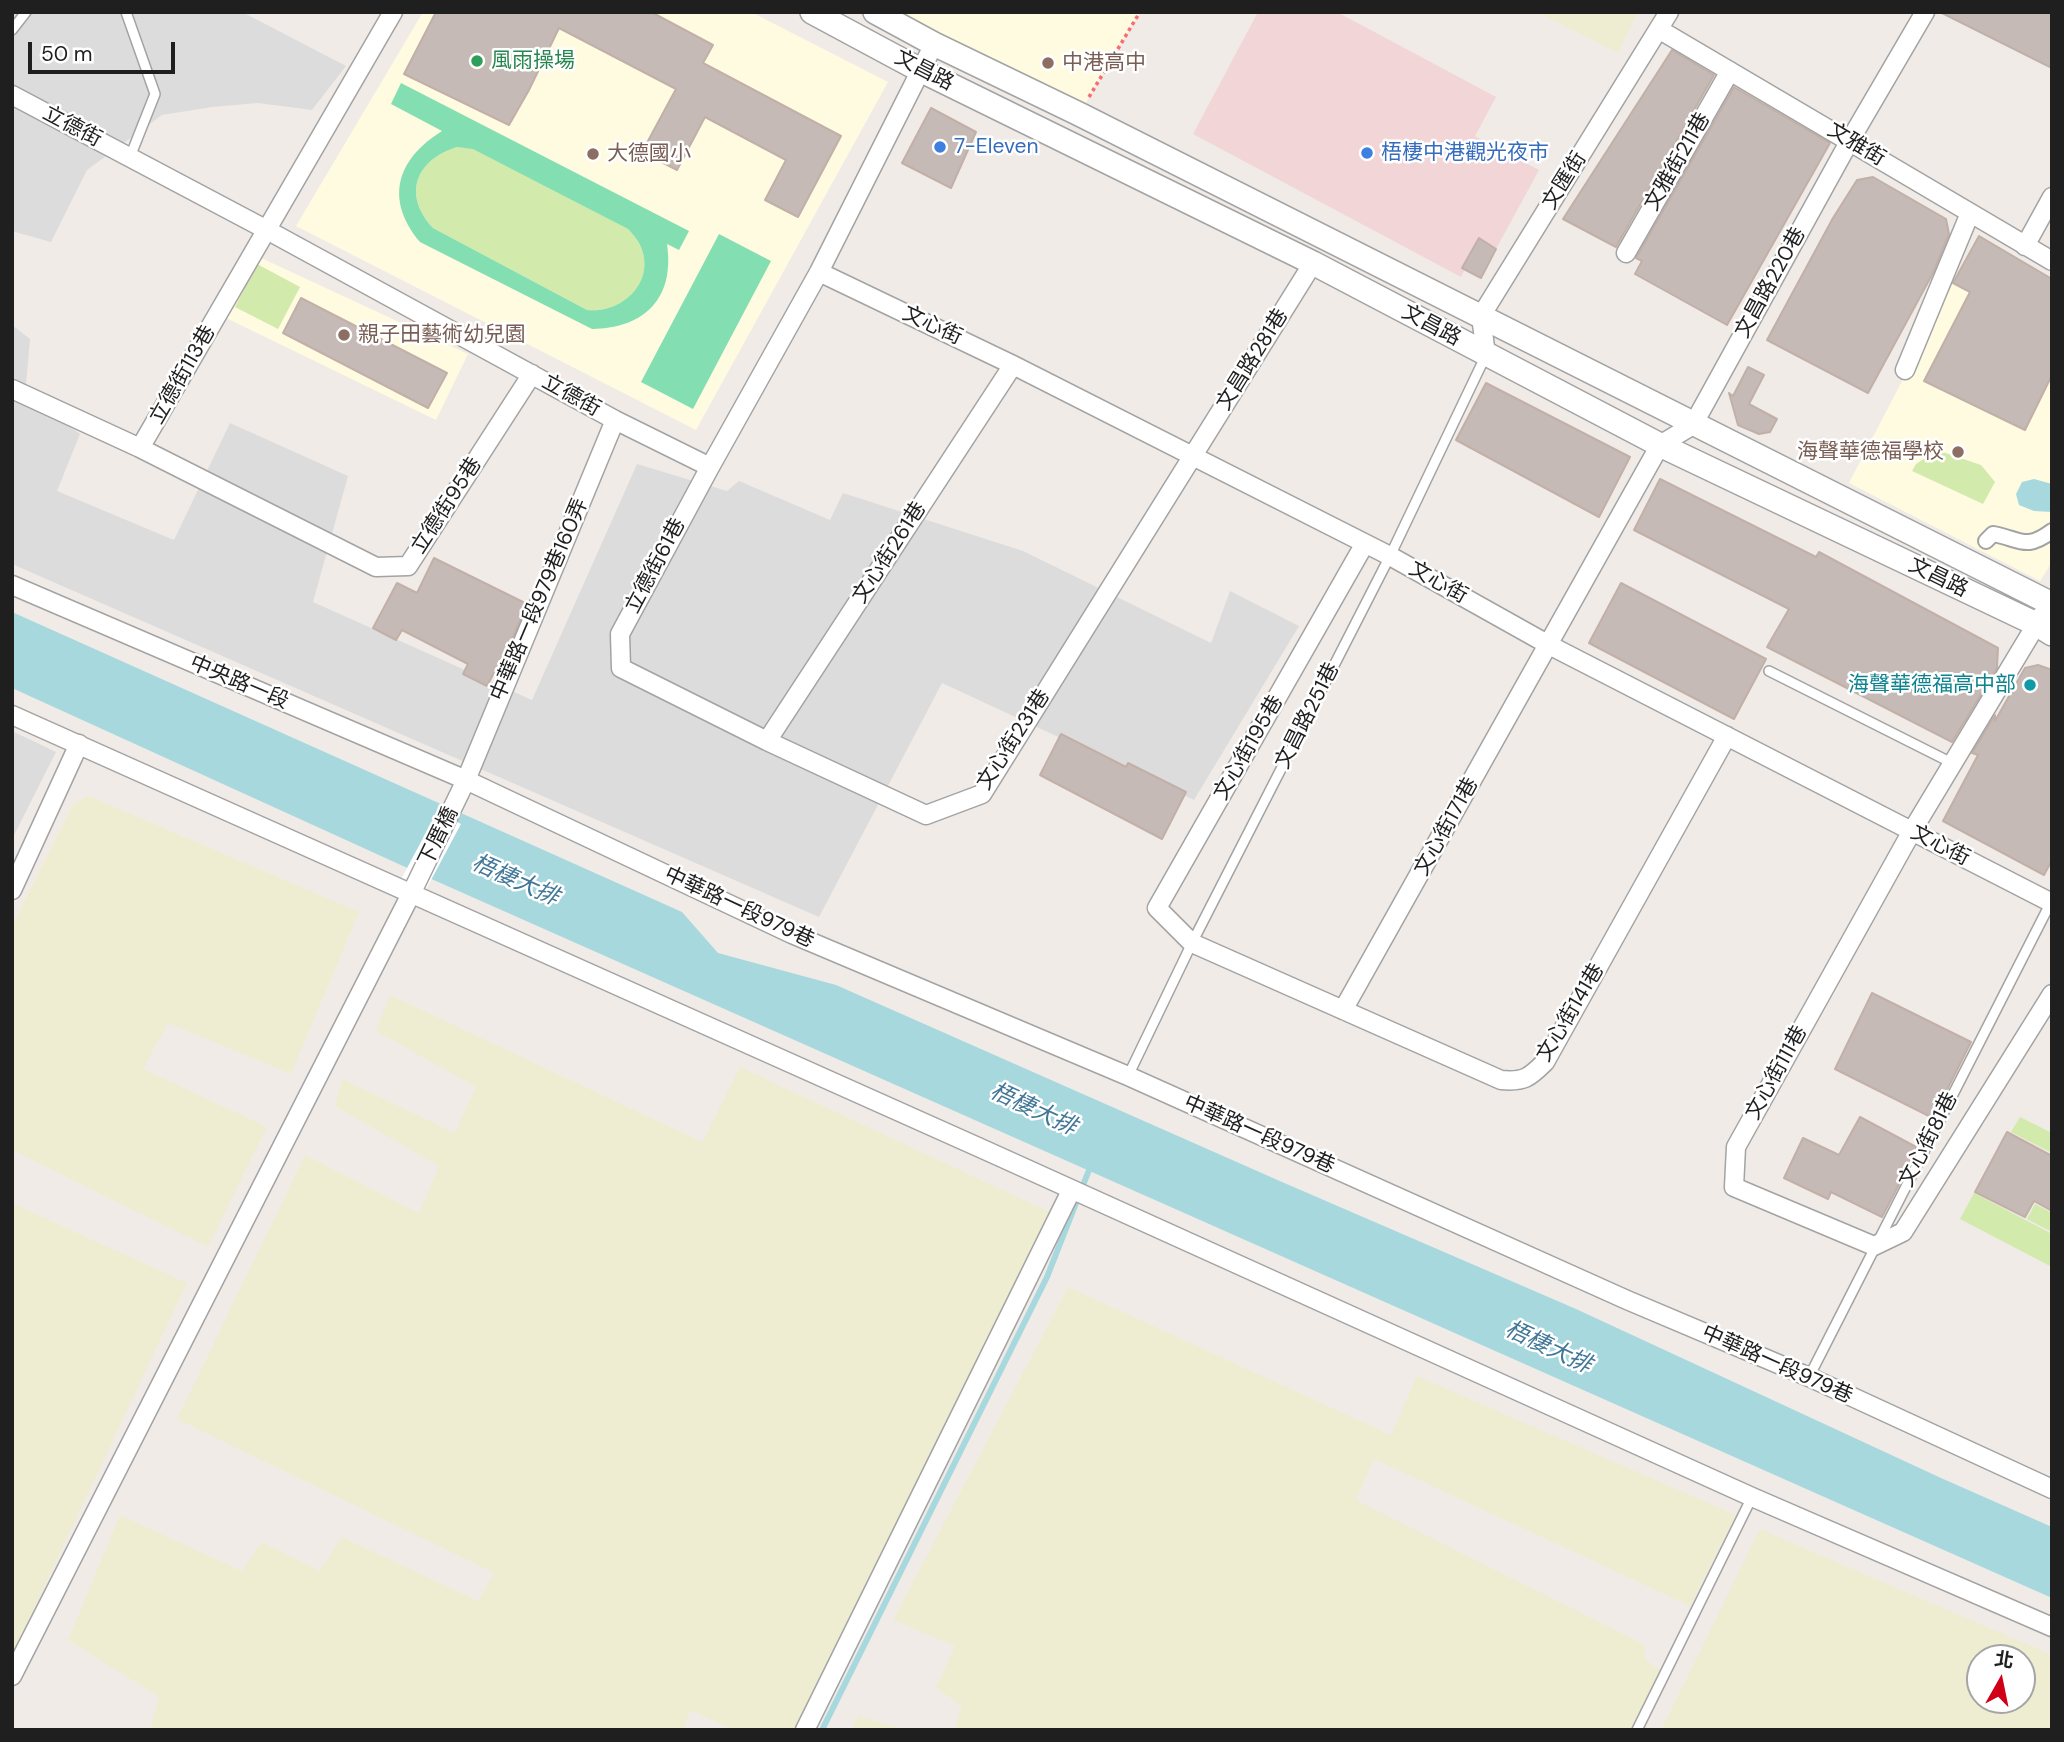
<!DOCTYPE html>
<html>
<head>
<meta charset="utf-8">
<style>
	body { margin:0 }
	#map { position:relative; width:2064px; height:1742px; overflow:hidden; background:#f0ebe6; font-family:"DM Sans","Noto Sans TC",sans-serif }
	canvas { display:block }
	.frame { position:absolute; inset:0; border:14px solid #1f1f1f; pointer-events:none }
	.north { position:absolute; left:1966px; top:1644px; width:70px; height:70px; box-sizing:border-box; background:#fff; border:2px solid #a5a5a5; border-radius:50%; rotate:9deg; font-size:19px; font-weight:700; line-height:28px; text-align:center; color:#1f1f1f }
	.north::after { content:''; display:block; margin:auto; width:24px; height:32px; background:#cf0018; clip-path:polygon(50% 0,100% 100%,50% 72%,0 100%) }
	.scale { position:absolute; left:28px; top:42px; width:147px; height:32px; box-sizing:border-box; border:4px solid #1f1f1f; border-top:0; padding-left:9px; font-size:21px; line-height:24px; white-space:nowrap; color:#1f1f1f; -webkit-text-stroke:5px #fff; paint-order:stroke }
</style>
</head>
<body>
<div id="map">
<canvas width="2064" height="1742"></canvas>
<div class="frame"></div>
<div class="north">北</div>
<div class="scale">50 m</div>
</div>
<script>
const ctx = document.querySelector('canvas').getContext('2d');
ctx.lineJoin = 'round';
function fillPath(path, color) {
  ctx.fillStyle = color;
  ctx.fill(path, 'evenodd');
}
function stroke(path, color, width, dash) {
  ctx.strokeStyle = color;
  ctx.lineWidth = width;
  ctx.lineCap = dash ? 'butt' : 'round';
  ctx.setLineDash(dash || []);
  ctx.stroke(path);
}
function write(font, color, halo, rows, align = 'center') {
  ctx.font = font + ' "DM Sans","Noto Sans TC",sans-serif';
  ctx.lineWidth = 5;
  ctx.setLineDash([]);
  ctx.textBaseline = 'middle';
  ctx.strokeStyle = halo;
  ctx.fillStyle = color;
  for (const [text, x, y, turn = 0] of rows) {
    ctx.save();
    ctx.translate(x, y);
    ctx.rotate((+turn || 0) * Math.PI / 180);
    ctx.textAlign = isNaN(turn) ? turn : align;
    if (halo) ctx.strokeText(text, 0, 0);
    ctx.fillText(text, 0, 0);
    ctx.restore();
  }
}
const residential = new Path2D(`
	M12 12 246 14 346 66 312 110 258 103 212 107 162 115 87 170 51 242 12 231Z
	M12 325 30 339 25 396 80 434 57 491 174 540 230 423 348 476 313 602 532 700 637 464 727 491 739 481 830 520 843 493 1023 551 1211 643 1230 591 1299 626 1194 800 942 683 819 917 12 564Z
	M12 731 56 752 12 839Z`);
const commercial = new Path2D(`
	M1258 12H1337L1496 97 1475 136 1539 170 1496 249 1481 240 1461 277 1193 134Z`);
const education = new Path2D(`
	M423 12H751L888 82 696 430 296 226Z
	M893 12H1140L1079 114Z
	M259 257 468 354 436 420 222 316Z
	M1953 283 2052 333V562L2040 581 1849 483Z`);
const farmland = new Path2D(`
	M1537 12H1638L1618 53Z
	M89 796 359 912 291 1074 168 1023 143 1069 267 1127 208 1247 12 1150V926L73 804Z
	M390 995 702 1142 740 1067 1056 1215 804 1730H733L691 1710 683 1730H150L159 1697 68 1640 120 1515 242 1571 262 1542 320 1571 342 1537 478 1601 494 1573 177 1419 305 1155 419 1213 439 1166 335 1106 342 1079 455 1133 476 1087 376 1031Z
	M12 1203 187 1283 12 1655Z
	M1068 1287 1391 1435 1417 1376 1736 1515 1690 1606 1374 1459 1356 1500 1645 1645V1659L1660 1670 1632 1730H954L962 1706 936 1688 955 1646 893 1620Z
	M1760 1529 2052 1655V1730H1661ZM2022 1658V1700H1980V1658Z
	M858 1716 906 1730H852Z`);
const grass = new Path2D(`
	M457 147 473 148 628 229C632 233 636 238 639 243 658 279 624 314 587 310L433 228C402 194 416 160 457 147Z
	M257 264 300 287 278 329 235 307Z
	M1937 450 1981 465 1995 482 1983 504 1912 471 1916 464Z
	M2020 1117 2052 1133V1153L2011 1132Z
	M1974 1193 2052 1234V1267L1960 1219Z
	M2035 1204 2052 1213V1232L2027 1219Z`);
const pitch = new Path2D(`
	M401 83 689 231 679 250 667 244C675 298 645 328 592 329L420 242C384 199 397 159 442 131L391 104ZM457 147 473 149 628 229C632 233 636 238 639 243 658 279 624 314 587 310L433 228C402 194 416 160 457 147Z
	M719 234 771 261 693 409 641 382Z`);
const water = new Path2D(`
	M2034 479 2052 484V512L2034 511 2019 505 2016 494 2022 482Z
	M12 612 682 912 718 953 836 985 1282 1182 1576 1309 1941 1478 2052 1527V1598L436 881 12 688Z`);
const pier = new Path2D(`
	M437 812 461 824 422 897 398 885Z`);
const stream = new Path2D(`
	M822 1730 1047 1277 1091 1165`);
const building = new Path2D(`
	M436 12H651L713 45 703 63 841 136 798 217 765 200 786 160 705 117 677 170 642 152 676 89 559 28 529 90 509 125 404 74Z
	M1940 12H2052V68Z
	M1672 50 1714 75 1616 247 1563 219Z
	M1734 87 1830 143 1727 325 1635 274 1642 261 1636 258Z
	M931 108 976 132 951 188 902 163Z
	M1873 177 1946 219 1949 234 1933 273 1868 393 1767 340 1833 218 1857 180Z
	M1979 236 2052 279V375L2025 430 1924 381 1970 292 1953 283Z
	M1479 238 1496 249 1481 278 1462 268Z
	M301 298 447 373 428 408 283 333Z
	M1748 367 1764 375 1749 404 1777 419 1770 432 1759 434 1738 425 1729 393 1733 396Z
	M1486 383 1630 457 1599 517 1456 440Z
	M1660 479 1816 557 1819 552 1998 648 1997 668 1952 742 1767 647 1789 609 1634 530Z
	M434 558 527 604 514 635 487 686 463 674 468 664 402 630 396 640 373 628 397 583 417 593Z
	M1621 583 1766 659 1734 719 1589 643Z
	M2038 665 2052 670V860L2044 875 1943 821 1978 755 1972 753 1995 715V721L2025 668Z
	M1061 734 1126 767 1128 763 1186 792 1162 839 1040 775Z
	M1872 993 1971 1042 1933 1118 1835 1069Z
	M1860 1117 1918 1148 1882 1217 1831 1192 1828 1199 1784 1178 1803 1138 1839 1155Z
	M2007 1132 2052 1156V1211L2034 1201 2025 1217 1975 1192Z`);
const path = new Path2D(`
	M1089 97 1140 12`);
const service = new Path2D(`
	M126 12 155 94 130 157
	M12 30 26 12
	M1769 671 1952 763
	M1128 1076 1192 943 1390 556 1486 355
	M1809 1377 2051 902
	M1637 1730 1752 1497`);
const pedestrian = new Path2D(`
	M1986 541 1993 534C2021 539 2025 551 2052 531`);
const minor = new Path2D(`
	M393 12 140 448 376 567 408 566 532 374
	M1660 30 2052 261
	M934 44 819 272 710 467 620 634 621 668 767 741 926 815 982 794 1313 263
	M12 95 267 230 615 420 710 467
	M2025 246 2052 197
	M1626 253 1730 71
	M819 272 1013 365 1390 556 1549 645 2052 903
	M1486 355 1481 316 1669 12
	M1905 370 1970 213
	M12 389 140 448
	M1364 545 1157 908 1192 943 1501 1080C1524 1082 1529 1078 1545 1062L1727 736
	M12 585 466 780 792 934 1128 1076 1627 1300 1809 1377 2052 1489
	M2042 615 1912 831 1736 1147 1734 1187 1874 1246 1903 1232 2052 994
	M12 715 987 1151 1752 1497 2052 1627
	M767 741 1013 365
	M12 890 79 744
	M1343 1010 1660 445 1693 425 1849 142 1925 12
	M12 1676 411 894 466 780 615 420
	M805 1730 1071 1191`);
const tertiary = new Path2D(`
	M812 12 920 70 1313 263 1660 445 2036 624 2052 634
	M875 12 934 44 1079 114 2052 604`);
const markers = [
	[477,61,7,"#2e9e5b"],
	[1048,63,7,"#8d6e63"],
	[940,147,7,"#3f7fe0"],
	[1367,153,7,"#3f7fe0"],
	[593,154,7,"#8d6e63"],
	[344,335,7,"#8d6e63"],
	[1958,452,7,"#8d6e63"],
	[2030,685,7,"#0f9aa8"]
];
const leisureNames = [
	["風雨操場",491,61]
];
const educationNames = [
	["中港高中",1062,63],
	["大德國小",607,154],
	["親子田藝術幼兒園",358,335],
	["海聲華德福學校",1944,452,"right"]
];
const streetNames = [
	["文昌路",924,71,27],
	["立德街",72,127,28],
	["文雅街",1856,145,31],
	["文雅街211巷",1678,162,-60],
	["文匯街",1565,181,-58],
	["文昌路220巷",1771,283,-61],
	["文心街",932,326,25],
	["文昌路",1431,326,28],
	["文昌路281巷",1253,360,-58],
	["立德街113巷",183,375,-60],
	["立德街",571,396,29],
	["立德街95巷",447,506,-57],
	["文心街261巷",890,553,-57],
	["立德街61巷",656,566,-62],
	["文昌路",1938,578,26],
	["文心街",1438,583,29],
	["中華路一段979巷160弄",540,600,-67],
	["中央路一段",239,683,23],
	["文昌路251巷",1308,716,-63],
	["文心街231巷",1014,740,-57],
	["文心街195巷",1249,748,-60],
	["文心街171巷",1447,827,-61],
	["下厝橋",439,837,-64],
	["文心街",1940,846,27],
	["中華路一段979巷",739,908,25],
	["文心街141巷",1571,1013,-59],
	["文心街111巷",1777,1073,-61],
	["中華路一段979巷",1259,1135,24],
	["文心街81巷",1929,1140,-63],
	["中華路一段979巷",1777,1365,24]
];
const shopNames = [
	["7-Eleven",954,147],
	["梧棲中港觀光夜市",1381,153]
];
const cultureNames = [
	["海聲華德福高中部",2016,685]
];
const waterNames = [
	["梧棲大排",515,881,24],
	["梧棲大排",1033,1110,25],
	["梧棲大排",1548,1348,25]
];
fillPath(residential, '#dddcdc');
fillPath(commercial, '#f1d5d7');
fillPath(education, '#fffbe0');
fillPath(farmland, '#efedd1');
fillPath(grass, '#d2eaac');
fillPath(pitch, '#83dfb1');
fillPath(water, '#a6d8de');
fillPath(pier, '#fff');
stroke(stream, '#a6d8de', 6);
fillPath(building, '#c5bab5');
stroke(building, '#c2b0a8', 2);
stroke(service, '#a3a3a3', 12);
stroke(pedestrian, '#a3a3a3', 18);
stroke(minor, '#a3a3a3', 21);
stroke(tertiary, '#a3a3a3', 26);
stroke(path, '#fa6c6f', 3.5, [3.5, 3.5]);
stroke(service, '#fff', 9);
stroke(pedestrian, '#fff', 14);
stroke(minor, '#fff', 18);
stroke(tertiary, '#fff', 23);
for (const [x, y, r, color] of markers) {
  const dot = new Path2D();
  dot.arc(x, y, r, 0, 2 * Math.PI);
  ctx.fillStyle = color;
  ctx.fill(dot);
  stroke(dot, '#fff', 2.5);
}
write('21px', '#27864d', '#fff', leisureNames, 'left');
write('21px', '#785e54', '#fff', educationNames, 'left');
write('21px', '#1f1f1f', '#fff', streetNames);
write('21px', '#366cbe', '#fff', shopNames, 'left');
write('21px', '#0d838f', '#fff', cultureNames, 'right');
write('italic 23px', '#427798', '#fff', waterNames);
</script>
</body>
</html>
